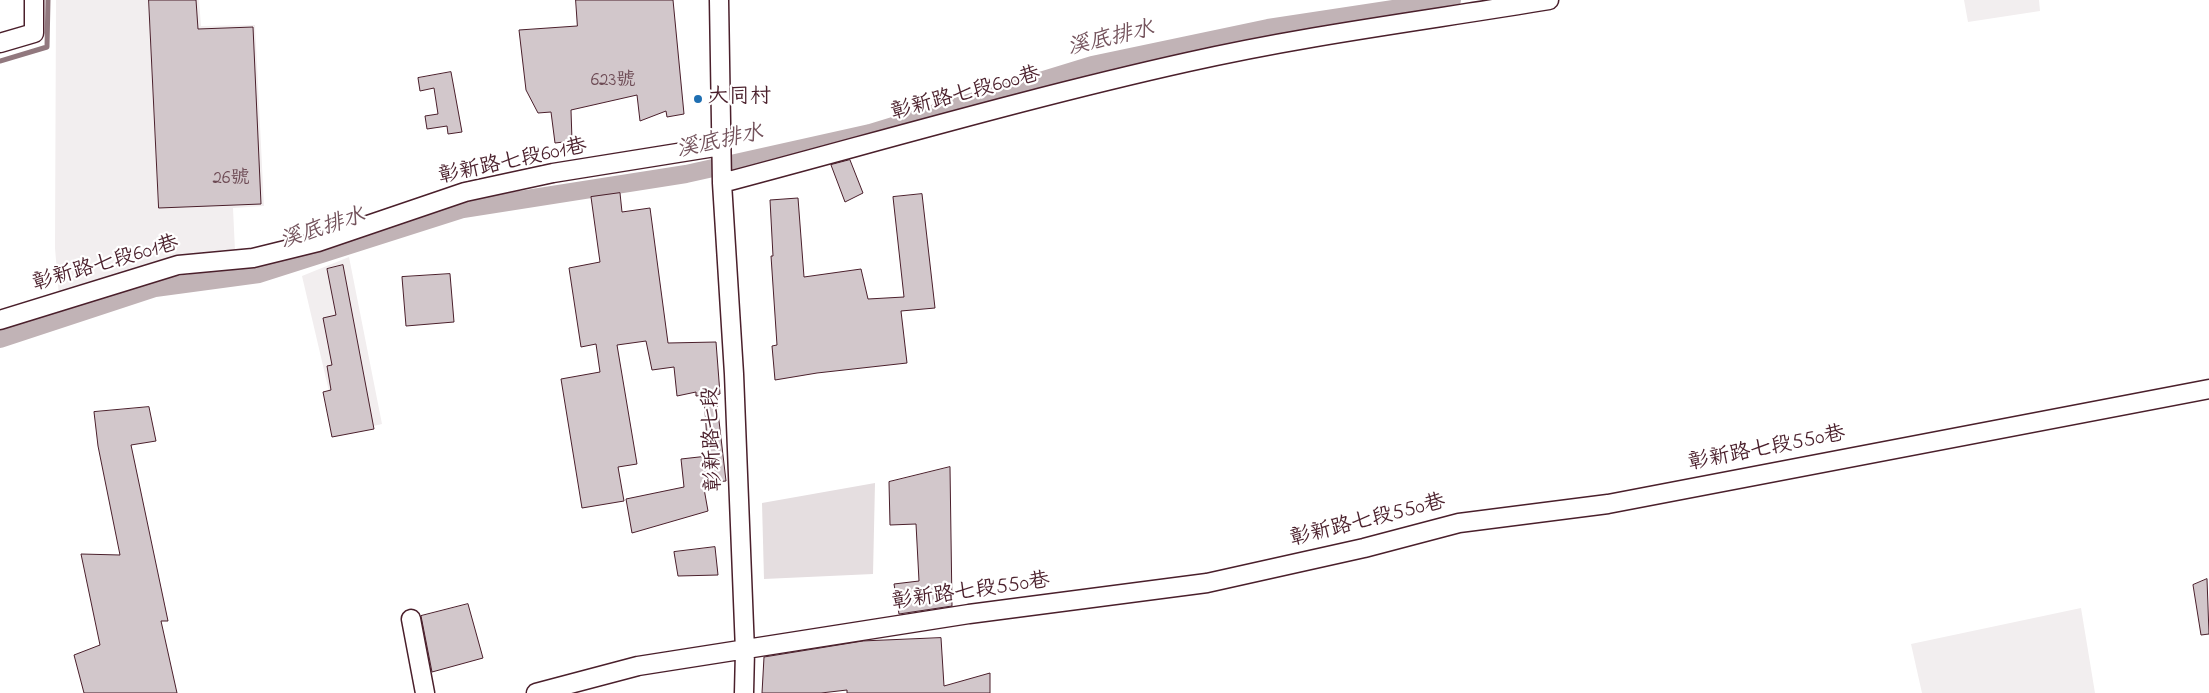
<!DOCTYPE html>
<html>
<head>
<meta charset="utf-8">
<style>
	body { margin:0 }
	canvas { display:block; background:#fff }
</style>
</head>
<body>
<canvas width="2209" height="693"></canvas>
<script>
const ctx = document.querySelector('canvas').getContext('2d');
ctx.lineJoin = 'round';
function fillPath(path, color) {
  ctx.fillStyle = color;
  ctx.fill(path, 'evenodd');
}
function stroke(path, color, width, dash) {
  ctx.strokeStyle = color;
  ctx.lineWidth = width;
  ctx.lineCap = dash ? 'butt' : 'round';
  ctx.setLineDash(dash || []);
  ctx.stroke(path);
}
function write(font, color, halo, rows, align = 'center') {
  ctx.font = font + ' "Indie Flower","LXGW WenKai TC",sans-serif';
  ctx.lineWidth = 4.5;
  ctx.setLineDash([]);
  ctx.textBaseline = 'middle';
  ctx.strokeStyle = halo;
  ctx.fillStyle = color;
  for (const [text, x, y, turn = 0] of rows) {
    ctx.save();
    ctx.translate(x, y);
    ctx.rotate((+turn || 0) * Math.PI / 180);
    ctx.textAlign = isNaN(turn) ? turn : align;
    if (halo) ctx.strokeText(text, 0, 0);
    ctx.fillText(text, 0, 0);
    ctx.restore();
  }
}
const built = new Path2D(`
	M56 0H199L201 26 255 25 264 206 233 208 235 251 59 297 55 248Z
	M1964 0H2039L2040 11 1968 22Z
	M349 257 382 424 339 434 302 276Z
	M2081 608 2095 693H1922L1911 644Z`);
const green = new Path2D(`
	M875 483 873 574 764 579 762 503Z`);
const stream = new Path2D(`
	M0 61 47 47 48 0`);
const canal = new Path2D(`
	M0 339 155 288 259 274 463 209 686 174 870 133 1092 65 1268 28 1452 0`);
const building = new Path2D(`
	M149 0H196L198 29 253 27 261 204 159 208Z
	M576 0H673L684 114 667 117 666 111 640 121 637 95 571 110 572 141 555 143 551 112 538 113 526 90 519 30 577 26Z
	M451 72 462 132 448 134 447 126 427 129 425 116 438 114 434 88 420 91 418 78Z
	M850 160 863 193 845 202 831 165Z
	M620 193 622 212 650 208 668 343 716 342 720 394 716 395 726 481 703 483 708 511 632 533 626 499 684 487 681 459 708 456 704 395 696 396V392L677 396 674 367 652 370 646 341 617 345 637 464 618 467 624 501 582 508 561 379 600 372 596 344 581 347 569 268 600 262 591 197Z
	M922 194 935 308 901 311 907 363 817 373 775 380 772 346 777 345 771 256H773L770 200 798 198 804 277 861 269 868 299 904 297 893 197Z
	M343 265 374 429 332 437 323 392 331 390 327 366 332 365 323 318 336 315 327 269Z
	M450 274 454 322 406 326 402 277Z
	M149 407 156 441 131 445 168 621H161L177 693H84L74 655 100 645 81 554 120 555 98 446 94 412Z
	M950 467 952 606 899 614 894 584 919 581 916 524 890 525 889 482Z
	M715 547 718 575 678 576 674 552Z
	M2207 579 2209 634 2201 635 2193 585Z
	M468 604 483 658 432 672 421 616Z
	M941 638 944 686 990 673V693H847V690L821 693H762L764 657 863 641Z`);
const minor = new Path2D(`
	M719 0 722 183 734 374 745 651 744 693
	M0 43 34 33V0
	M722 183C877 142 1031 97 1188 62 1307 35 1429 20 1549 0
	M0 320 178 265 253 258 318 242 465 192 553 173 721 146
	M411 619 425 693
	M536 693 638 666 969 614 1207 583 1364 548 1459 523 1608 504 2209 389`);
const markers = [
	[698,99,5,"#1f6fb2"]
];
const numberNames = [
	["623號",613,82],
	["26號",231,180]
];
const streetNames = [
	["彰新路七段600巷",966,95,-15],
	["彰新路七段601巷",513,163,-12],
	["彰新路七段601巷",106,265,-16],
	["彰新路七段",714,439,-92],
	["彰新路七段550巷",1767,450,-11],
	["彰新路七段550巷",1368,522,-14],
	["彰新路七段550巷",971,593,-8]
];
const poiNames = [
	["大同村",708,99]
];
const waterNames = [
	["溪底排水",1111,40,-13],
	["溪底排水",720,143,-12],
	["溪底排水",323,230,-18]
];
fillPath(built, '#f2eeef');
fillPath(green, '#e5dee0');
stroke(stream, '#91787e', 5);
stroke(canal, '#c1b3b6', 18);
fillPath(building, '#d2c7cb');
stroke(building, '#4a1f2b', 1);
stroke(minor, '#4a1f2b', 21);
stroke(minor, '#fff', 18);
for (const [x, y, r, color] of markers) {
  const dot = new Path2D();
  dot.arc(x, y, r, 0, 2 * Math.PI);
  ctx.fillStyle = color;
  ctx.fill(dot);
  stroke(dot, '#fff', 2);
}
write('19px', '#6c4953', null, numberNames);
write('21px', '#4a1f2b', '#fff', streetNames);
write('21px', '#4a1f2b', '#fff', poiNames, 'left');
write('italic 22px', '#74535c', '#fff', waterNames);
</script>
</body>
</html>
